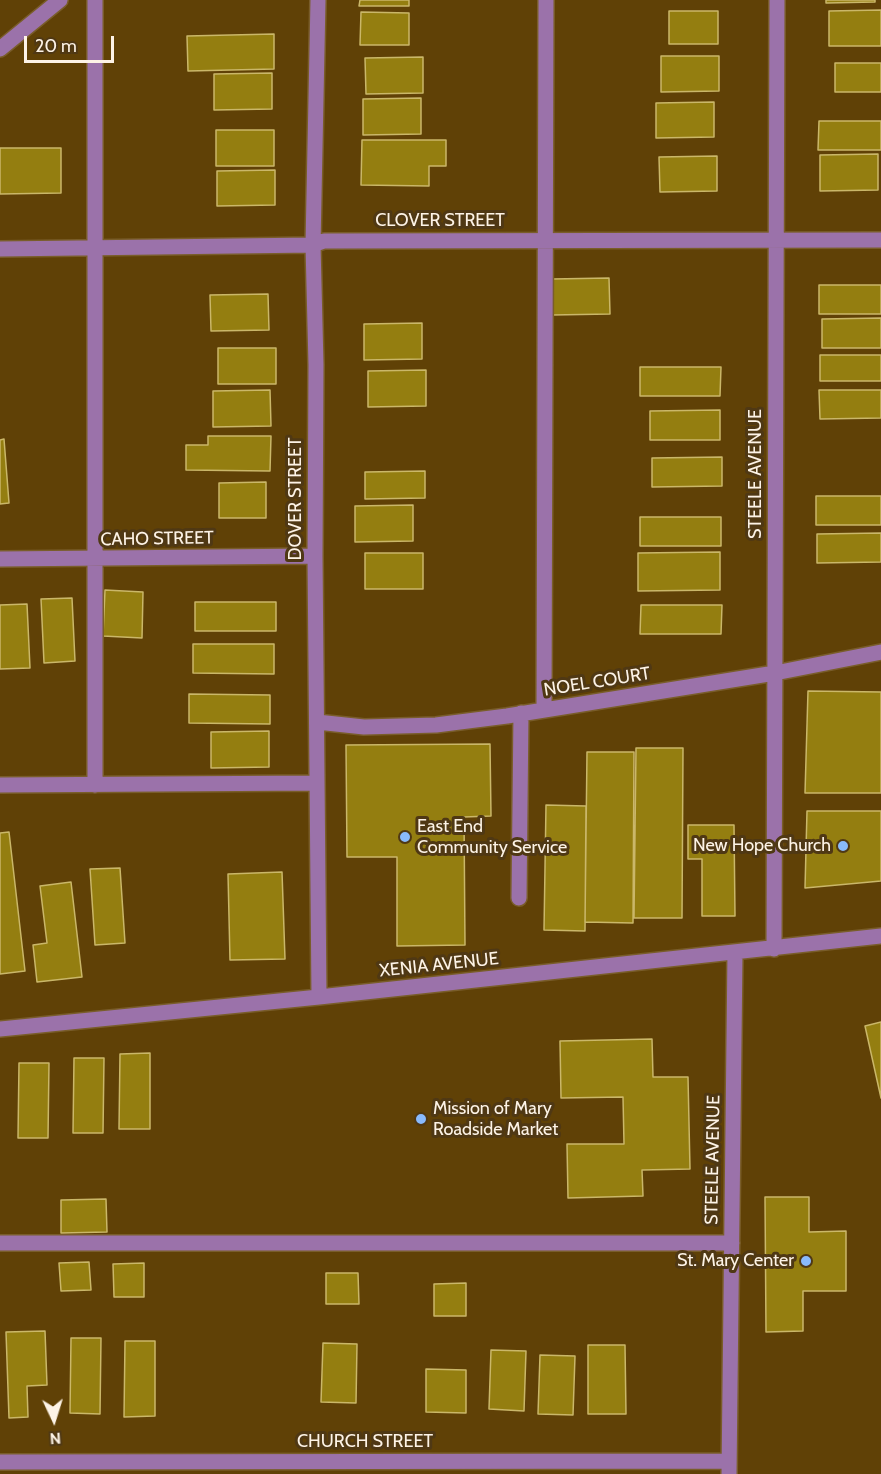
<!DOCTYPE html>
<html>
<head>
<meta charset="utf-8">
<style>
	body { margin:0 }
	#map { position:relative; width:881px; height:1474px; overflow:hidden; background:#604106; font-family:Cabin,sans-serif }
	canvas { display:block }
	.north { position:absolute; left:24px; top:1390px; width:60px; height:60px; -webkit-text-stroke:4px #4f3814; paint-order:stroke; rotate:176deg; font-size:16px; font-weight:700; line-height:24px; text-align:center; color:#fdf3e6 }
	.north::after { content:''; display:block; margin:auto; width:21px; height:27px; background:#fdf3e6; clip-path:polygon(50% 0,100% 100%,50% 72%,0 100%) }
	.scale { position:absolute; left:24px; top:36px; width:90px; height:27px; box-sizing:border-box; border:3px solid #fdf3e6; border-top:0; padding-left:8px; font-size:18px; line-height:21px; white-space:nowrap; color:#fdf3e6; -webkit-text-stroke:4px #4f3814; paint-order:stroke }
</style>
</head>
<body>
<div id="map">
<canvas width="881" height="1474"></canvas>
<div class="north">N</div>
<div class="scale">20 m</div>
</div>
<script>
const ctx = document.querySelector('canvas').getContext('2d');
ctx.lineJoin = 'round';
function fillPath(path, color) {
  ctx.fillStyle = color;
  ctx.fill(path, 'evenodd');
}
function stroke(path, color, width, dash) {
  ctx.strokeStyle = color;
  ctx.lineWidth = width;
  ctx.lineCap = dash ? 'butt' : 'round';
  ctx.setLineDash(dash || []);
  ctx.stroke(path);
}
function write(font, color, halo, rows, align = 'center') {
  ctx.font = font + ' Cabin,sans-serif';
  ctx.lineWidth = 6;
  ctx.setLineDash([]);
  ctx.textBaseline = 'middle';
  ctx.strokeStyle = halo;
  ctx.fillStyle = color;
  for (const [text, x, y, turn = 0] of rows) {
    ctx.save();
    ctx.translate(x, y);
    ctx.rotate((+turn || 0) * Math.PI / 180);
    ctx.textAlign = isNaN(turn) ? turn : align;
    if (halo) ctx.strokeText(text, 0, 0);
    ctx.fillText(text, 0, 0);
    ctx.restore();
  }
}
const building = new Path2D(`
	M360 0H409V6H359Z
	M826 0H875V2L826 3Z
	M881 10V46H829V11Z
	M669 11H718V44H669Z
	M361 12 409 13V45H360Z
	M274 34V69L188 71 187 36Z
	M661 56H719V91L661 92Z
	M423 57V93L366 94 365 58Z
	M835 63H881V92H835Z
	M272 73V109L214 110V74Z
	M421 98V134L363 135V99Z
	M714 102V137L656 138V103Z
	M819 121H881V150H818Z
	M216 130H274V166H216Z
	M362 140H446V166H429V186L361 185Z
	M0 148H61V193L0 194Z
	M878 154V190L820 191V155Z
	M717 156V191L660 192 659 157Z
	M275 170V205L217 206V171Z
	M609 278 610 314 552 315V279Z
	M819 285H881V314H819Z
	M268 294 269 330 211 331 210 295Z
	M881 318V348H822V319Z
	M422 323V359L364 360V324Z
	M218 348H276V384H218Z
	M820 355H881V381H820Z
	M640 367H721L720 396H640Z
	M426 370V406L368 407V371Z
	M270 390 271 426 213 427V391Z
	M819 390H881V418L820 419Z
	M720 410V440H650V411Z
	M208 436H271L270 471 186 470V445H208Z
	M4 439 9 503 0 504V440Z
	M722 457V486L652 487V458Z
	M425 471V498L365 499V472Z
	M266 482V518H219V483Z
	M816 496H881V525H816Z
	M413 505V541L355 542V506Z
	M640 517H721V546H640Z
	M881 533V562L817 563V534Z
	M720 552V590L638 591V553Z
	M365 553H423V589H365Z
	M105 590 143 592 142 638 103 636Z
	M72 598 75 661 44 663 41 599Z
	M195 602H276V631H195Z
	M27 604 30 668 0 669V605Z
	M641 605H722L721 634H640Z
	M193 644H274V674L193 673Z
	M808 691 881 692V793H805Z
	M189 694 270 695V724L189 723Z
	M269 731V767L211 768V732Z
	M490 744 491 816 464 817 465 945 397 946V857H347L346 745Z
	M636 748H683L682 918H634Z
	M587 752H634L633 923 585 922Z
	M546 805 586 806 585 931 544 930Z
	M807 811H881V881L805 888Z
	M688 825H734L735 916H702V859H688Z
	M9 832 25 971 0 974V833Z
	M120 868 125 943 95 945 90 869Z
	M282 872 285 959 230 960 228 874Z
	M71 882 82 977 37 982 33 945 47 943 40 886Z
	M881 1022V1098L865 1026Z
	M652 1039 653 1077H688L690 1169 642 1170 643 1196 568 1198 567 1144H624L623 1097 561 1098 560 1041Z
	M150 1053V1129H119L120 1054Z
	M74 1058H104L103 1133H73Z
	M19 1063H49L48 1138H18Z
	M765 1197H809V1232L846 1231V1291H803V1331L766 1332Z
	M106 1199 107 1232 61 1233V1200Z
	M89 1262 91 1290 61 1291 59 1263Z
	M144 1263V1297H114L113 1264Z
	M326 1273H358L359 1304H326Z
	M466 1283V1316H434V1284Z
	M45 1331 47 1385 27 1386 28 1417 9 1418 6 1332Z
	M71 1338H101L100 1414 70 1413Z
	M125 1341H155V1416L124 1417Z
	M323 1343 357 1344 356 1403 321 1402Z
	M588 1345H625L626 1414H588Z
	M491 1350 526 1351 524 1411 489 1409Z
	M540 1355 575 1356 573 1415 538 1414Z
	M426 1369 466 1370V1413L426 1412Z`);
const minor = new Path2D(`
	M318 0 313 245 316 365 315 556 319 997
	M0 49 60 0
	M0 249 313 245 324 241 881 240
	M0 559 315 556
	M544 710 546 0
	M317 722 364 727 436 725 507 716 775 673 881 652
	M0 785 317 783
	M95 785V0
	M519 898 521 713
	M774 949 777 0
	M0 1029 319 997 881 936
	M0 1243H732
	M0 1462 729 1461
	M729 1474 735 953`);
const markers = [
	[405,837,6,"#89bafc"],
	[843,846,6,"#89bafc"],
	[421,1119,6,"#89bafc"],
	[806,1261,6,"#89bafc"]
];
const streetNames = [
	["CLOVER STREET",440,221],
	["STEELE AVENUE",756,474,-90],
	["DOVER STREET",296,499,-90],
	["CAHO STREET",157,539,-1],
	["NOEL COURT",597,682,-9],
	["XENIA AVENUE",439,965,-6],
	["STEELE AVENUE",713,1160,-89],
	["CHURCH STREET",365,1442]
];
const poiNames = [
	["East End",417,827],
	["Community Service",417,848],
	["New Hope Church",831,846,"right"],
	["Mission of Mary",433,1109],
	["Roadside Market",433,1130],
	["St. Mary Center",794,1261,"right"]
];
fillPath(building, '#947e10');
stroke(building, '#cab769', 1.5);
stroke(minor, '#795d2a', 18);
stroke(minor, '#9b72aa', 15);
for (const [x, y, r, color] of markers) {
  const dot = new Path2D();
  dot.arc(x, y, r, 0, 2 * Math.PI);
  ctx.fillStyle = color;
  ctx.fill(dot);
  stroke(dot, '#4f3814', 2);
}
write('18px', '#fdf3e6', '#4f3814', streetNames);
write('18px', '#fdf3e6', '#4f3814', poiNames, 'left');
</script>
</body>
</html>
